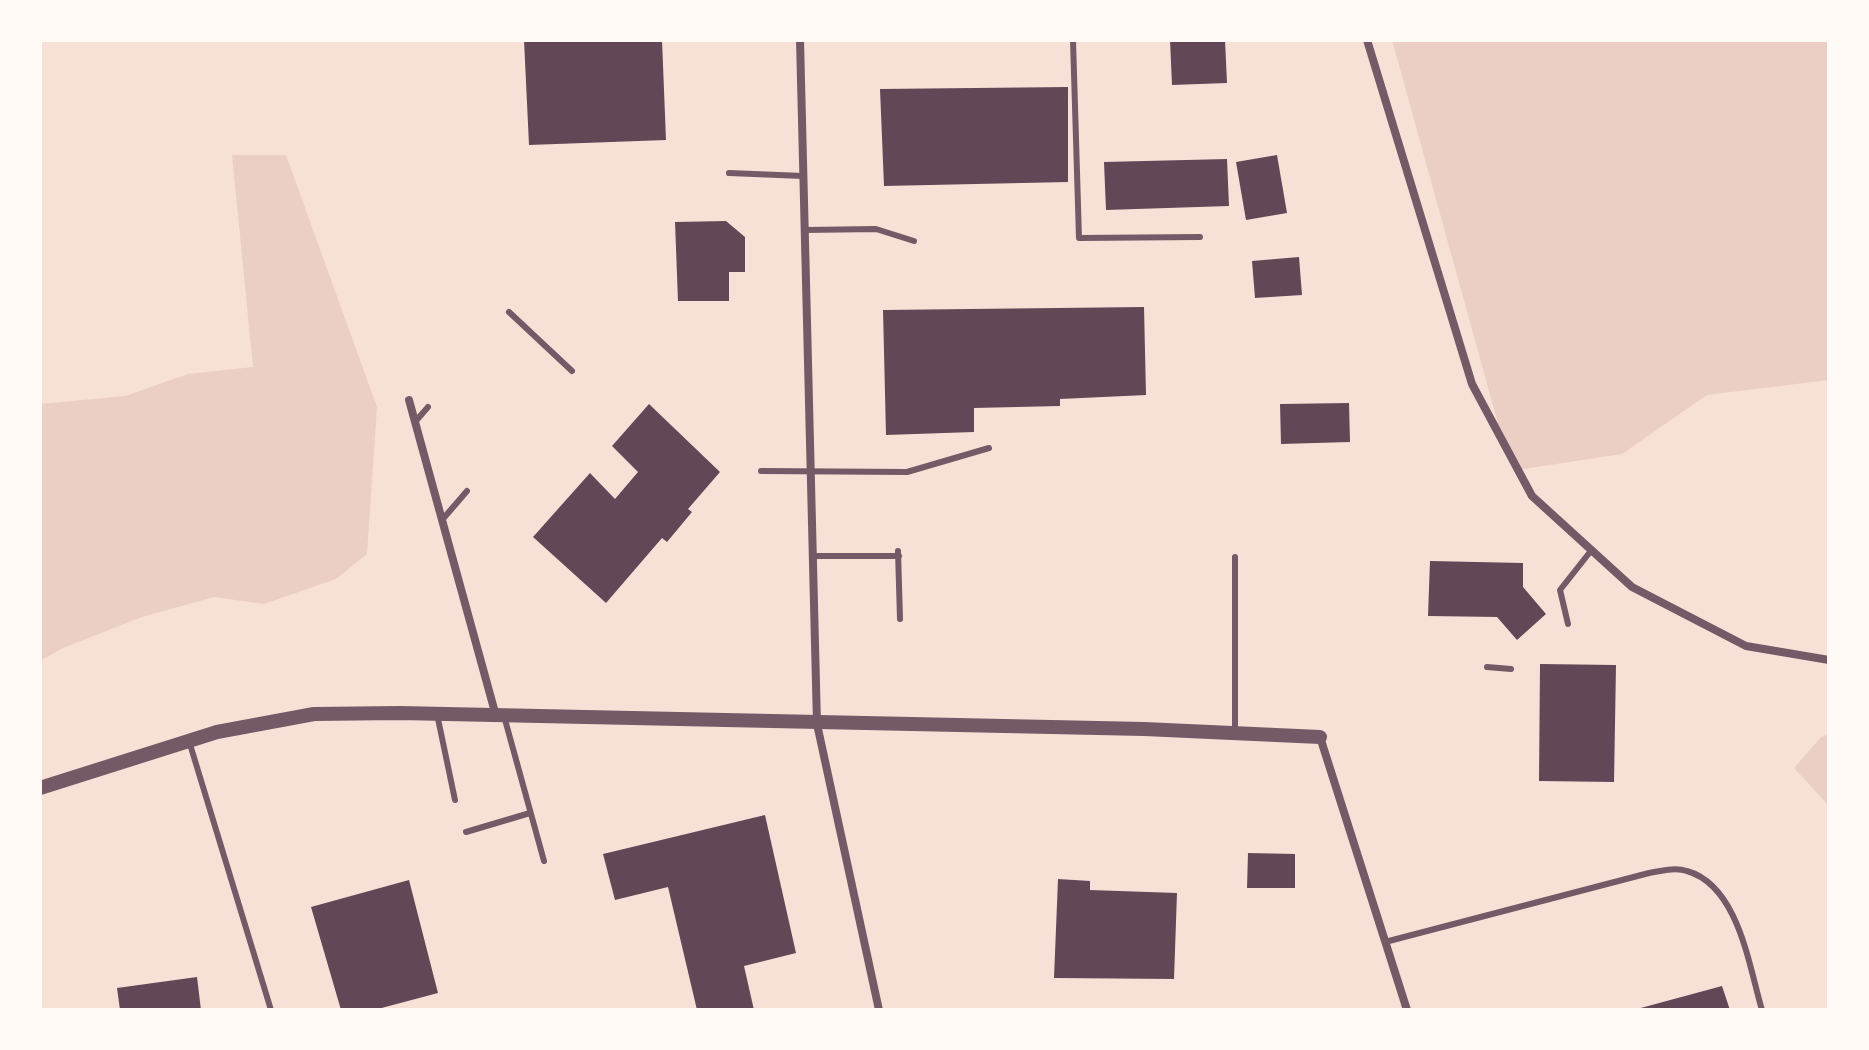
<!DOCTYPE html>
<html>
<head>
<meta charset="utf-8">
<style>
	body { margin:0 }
	#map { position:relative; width:1869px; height:1050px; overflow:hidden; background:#f7e1d7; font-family:"Noto Serif",serif }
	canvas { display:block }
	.frame { position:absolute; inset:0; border:42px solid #fffaf5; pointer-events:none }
</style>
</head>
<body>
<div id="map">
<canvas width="1869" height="1050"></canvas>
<div class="frame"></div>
</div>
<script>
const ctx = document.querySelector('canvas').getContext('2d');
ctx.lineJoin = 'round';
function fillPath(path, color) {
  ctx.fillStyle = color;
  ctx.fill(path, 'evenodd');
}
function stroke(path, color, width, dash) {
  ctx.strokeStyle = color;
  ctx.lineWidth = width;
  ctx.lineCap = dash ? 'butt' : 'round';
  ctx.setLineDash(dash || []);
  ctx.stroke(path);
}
const green = new Path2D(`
	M1392 40H1829V380L1707 395 1622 454 1517 470 1505 449Z
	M232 155H286L377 407 367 554 336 579 264 604 214 597 142 617 63 648 40 661V404L125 396 188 374 253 367Z
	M1829 734V806L1794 768 1821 737Z`);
const building = new Path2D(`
	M524 40H662L666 140 529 145Z
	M1170 40H1225L1227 83 1172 85Z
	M1068 87V182L884 186 880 89Z
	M1277 155 1287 213 1246 220 1236 162Z
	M1227 159 1229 206 1106 210 1104 162Z
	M726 221 745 237V272H729V301H678L675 222Z
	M1299 257 1302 295 1255 298 1252 261Z
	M1144 307 1146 395 1060 399V406L974 408V432L886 435 883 310Z
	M1349 403 1350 442 1281 444 1280 404Z
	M649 404 720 472 688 509 692 512 667 542 662 538 606 603 533 537 590 473 615 499 638 472 612 446Z
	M1430 561 1523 563V587L1546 614 1517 640 1497 617 1428 616Z
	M1540 664 1616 665 1614 782 1539 781Z
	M765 815 796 953 744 966 754 1010H697L668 887 615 900 603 854Z
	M1248 853 1295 854V888H1247Z
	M1058 879 1090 881V890L1177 893 1174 979 1054 978Z
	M409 880 438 993 374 1010H341L311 907Z
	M197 977 201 1010H120L117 988Z
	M1722 986 1730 1010H1637V1009Z`);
const service = new Path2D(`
	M1073 40 1079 238 1200 237
	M729 173 803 176
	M805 230 876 229 914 241
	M509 312 572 371
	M415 422 428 407
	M761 471 907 472 989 448
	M442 520 467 491
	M898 551 900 619
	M813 556H899
	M1235 557V733
	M1568 624 1560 590 1590 552
	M1487 667 1511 669
	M437 714 455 800
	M504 716 544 861
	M189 741 271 1010
	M466 832 530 813
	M1385 942 1649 873C1661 871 1675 867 1687 871 1739 886 1749 967 1762 1010`);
const minor = new Path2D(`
	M800 40 817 724 879 1010
	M1367 40 1472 384 1532 496 1632 587 1746 646 1829 660
	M409 400 496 716
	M1320 737 1407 1010`);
const tertiary = new Path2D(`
	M40 788 217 732 314 714 400 713 1144 729 1320 737`);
fillPath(green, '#ebcfc5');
fillPath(building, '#644757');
stroke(service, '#755966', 6);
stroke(minor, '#755966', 8);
stroke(tertiary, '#755966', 14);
</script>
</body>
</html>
